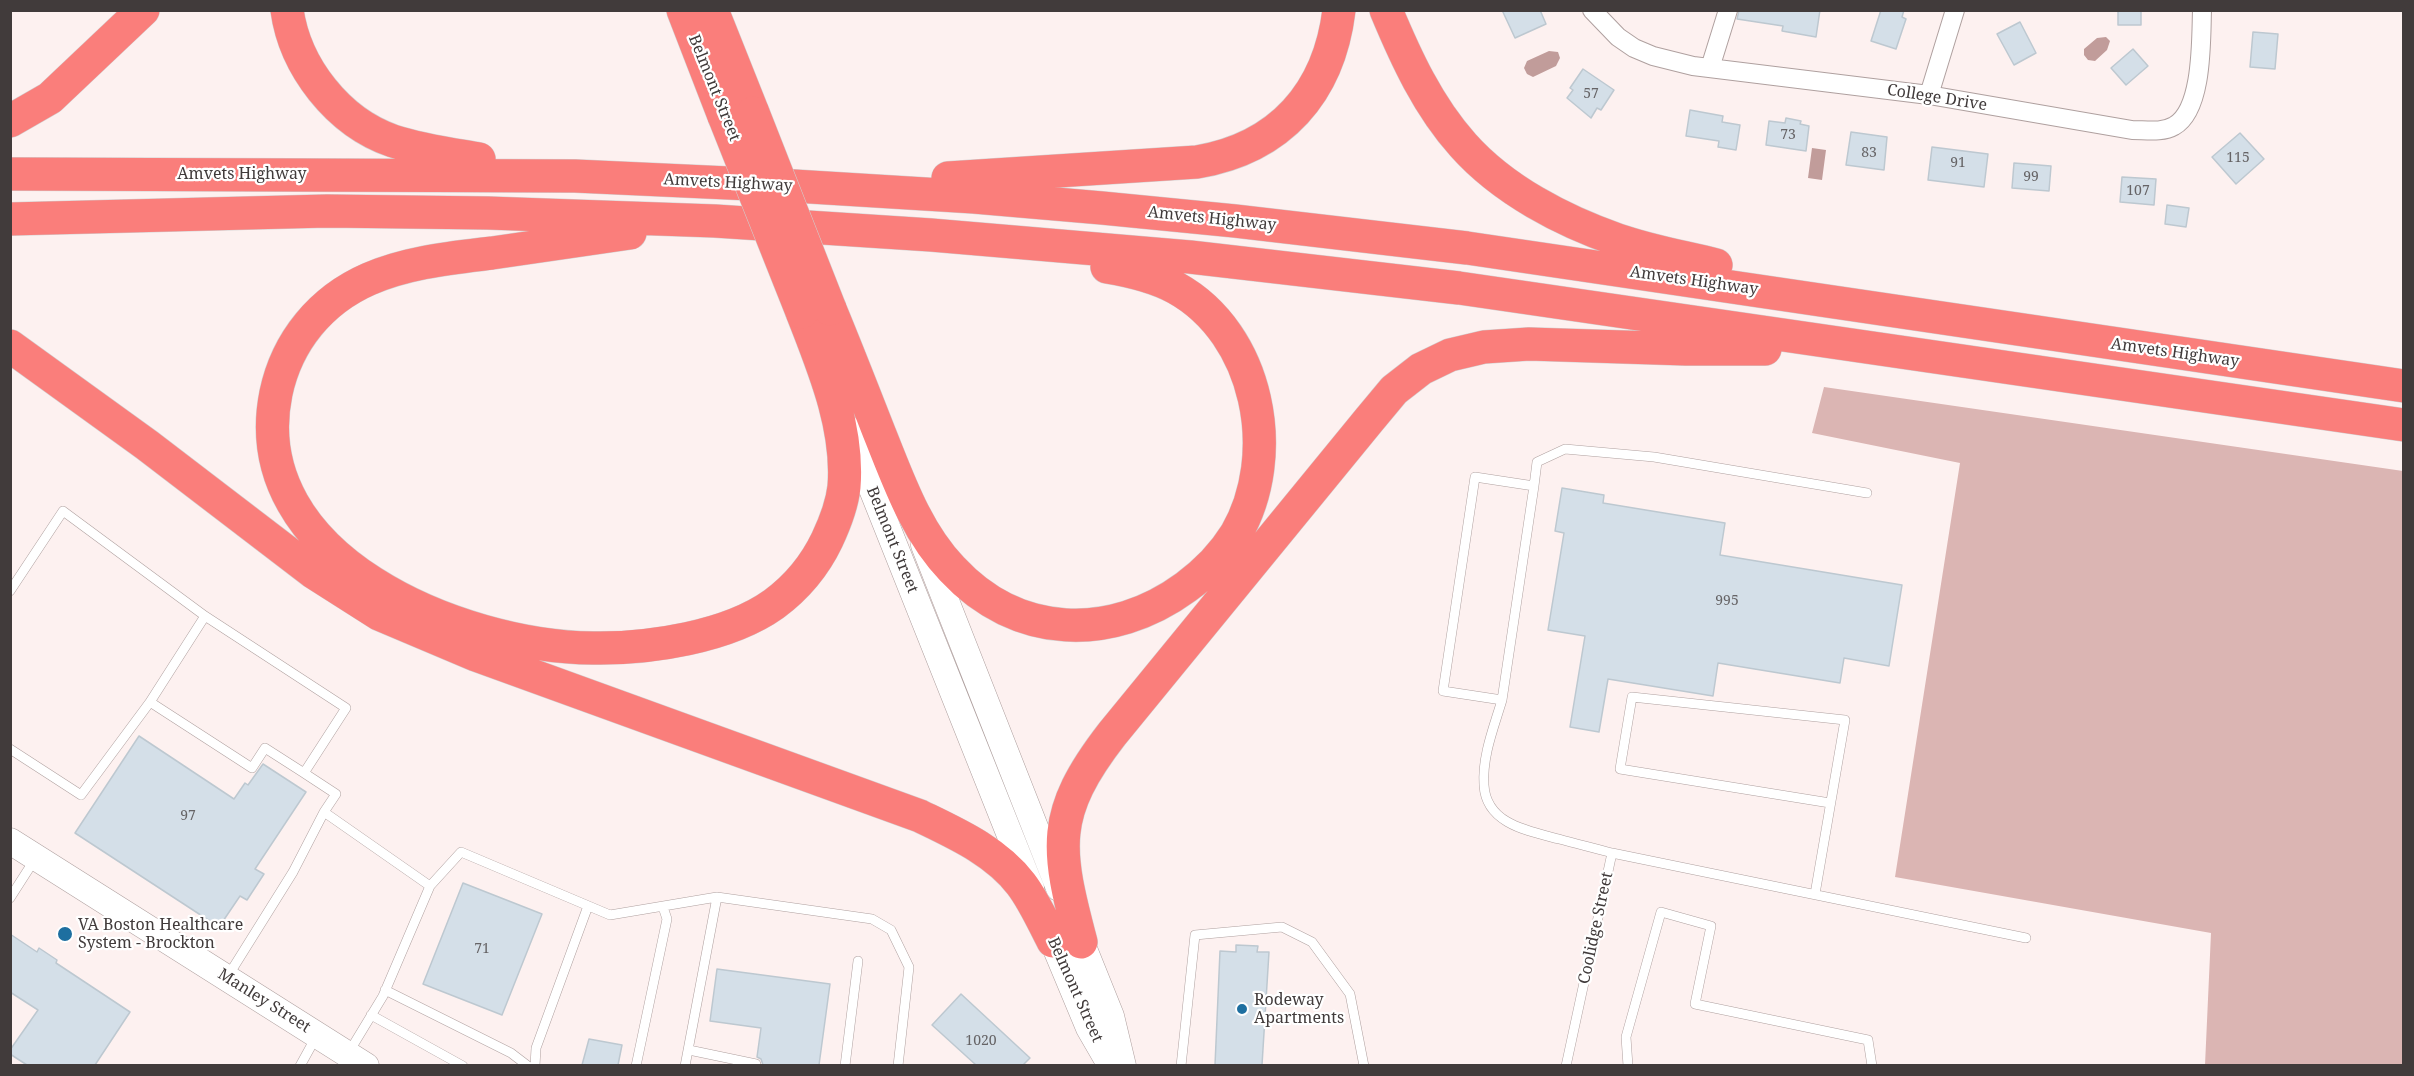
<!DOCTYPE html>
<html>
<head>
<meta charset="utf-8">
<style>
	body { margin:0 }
	#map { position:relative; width:2414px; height:1076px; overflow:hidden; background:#fdf1f0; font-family:"Noto Serif",serif }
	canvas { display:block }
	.frame { position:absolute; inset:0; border:12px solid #413b3b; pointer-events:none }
</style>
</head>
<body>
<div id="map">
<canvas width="2414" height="1076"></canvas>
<div class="frame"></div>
</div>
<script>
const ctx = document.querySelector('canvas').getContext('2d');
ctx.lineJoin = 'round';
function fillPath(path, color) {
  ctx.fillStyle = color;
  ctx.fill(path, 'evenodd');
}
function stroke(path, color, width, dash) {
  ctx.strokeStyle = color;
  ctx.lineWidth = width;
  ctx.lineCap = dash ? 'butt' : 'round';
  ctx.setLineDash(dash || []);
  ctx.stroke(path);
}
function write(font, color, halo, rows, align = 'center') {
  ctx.font = font + ' "Noto Serif",serif';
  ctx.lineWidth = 4.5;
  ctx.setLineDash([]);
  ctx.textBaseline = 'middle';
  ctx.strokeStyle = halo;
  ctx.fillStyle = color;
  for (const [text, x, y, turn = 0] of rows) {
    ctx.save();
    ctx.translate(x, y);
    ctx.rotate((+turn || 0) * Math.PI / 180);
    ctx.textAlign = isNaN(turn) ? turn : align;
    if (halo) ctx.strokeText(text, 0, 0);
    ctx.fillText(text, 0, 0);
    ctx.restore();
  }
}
const forest = new Path2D(`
	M1824 387 2403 471V1065H2205L2211 933 1895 877 1960 463 1812 433Z`);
const water = new Path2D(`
	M2106 37 2110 41 2107 50 2095 61 2088 60 2084 55V49L2097 38Z
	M1549 51 1558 52 1560 58 1556 66 1533 77 1527 74 1524 68 1527 61Z
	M1812 148 1826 150 1822 180 1808 178Z`);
const building = new Path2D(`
	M1502 10H1540L1546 24 1515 38Z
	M1739 10H1820L1816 37 1782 31 1783 26 1737 19Z
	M1881 10H1904L1902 17 1906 19 1896 49 1871 41Z
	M2118 10H2141V25H2118Z
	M2020 22 2036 53 2014 65 1997 34Z
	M2253 32 2278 34 2275 69 2250 67Z
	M2133 49 2148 66 2126 85 2111 68Z
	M1583 69 1614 90 1601 110 1597 108 1591 118 1567 98 1573 90 1570 88Z
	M1690 110 1723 116 1722 122 1740 125 1736 150 1718 147 1719 141 1686 136Z
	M1786 118 1801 121 1800 124 1809 126 1806 151 1766 145 1769 121 1785 123Z
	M1851 132 1887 137 1884 170 1846 165Z
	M2240 133 2264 159 2236 184 2212 157Z
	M1932 147 1988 154 1984 187 1928 180Z
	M2014 163 2051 166 2049 191 2012 188Z
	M2122 177 2156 179 2154 205 2120 202Z
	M2167 205 2189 208 2186 227 2165 224Z
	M1562 488 1604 495 1603 503 1725 523 1720 555 1902 585 1889 666 1844 658 1840 683 1718 663 1713 696 1608 679 1599 732 1570 727 1585 636 1548 630 1564 533 1555 531Z
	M139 736 234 799 245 783 248 785 263 764 306 792 255 869 264 874 247 900 240 896 219 927 75 833Z
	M463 883 542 914 502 1015 423 984Z
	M10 934 37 952 39 948 57 960 56 963 130 1012 95 1065H27L10 1054V1050L38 1010 10 992Z
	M1236 945 1258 946 1257 952H1269L1262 1065H1215L1220 951 1236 952Z
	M717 969 830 984 819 1065H763L761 1059 757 1057 761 1028 710 1021Z
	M961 994 1030 1058 1023 1065H976L932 1025Z
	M589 1039 622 1045 618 1065H582Z`);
const lane = new Path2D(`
	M1534 486 1475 477 1443 691 1502 700 1534 486 1537 462 1565 449 1654 457 1867 493
	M10 591 63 511 205 616 346 708 304 773 336 794 324 812
	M1502 700C1494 727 1482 756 1484 785 1486 824 1528 831 1559 839 1577 844 1594 848 1612 853L1566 1066
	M150 702 205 616
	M10 749 81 795 150 702 252 768 265 748 304 773
	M1612 853 2026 938
	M1815 894 1845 720 1632 697 1620 769 1830 803
	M10 898 35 859
	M228 976 293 872 324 812 430 886
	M385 990 511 1053 528 1066
	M371 1015 463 1066
	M689 1050 756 1064
	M349 1052 383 996 430 886 461 852 610 915 717 897 872 919 891 930 909 967 898 1066
	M300 1066 316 1037
	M535 1066 536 1048 588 906
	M636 1066 667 919 663 907
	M685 1066 717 897
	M845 1066 858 961
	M1181 1066 1195 935 1282 927 1312 942 1350 994 1364 1066
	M1628 1066 1626 1037 1661 912 1711 926 1695 1004 1868 1040 1872 1066`);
const street = new Path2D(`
	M1592 10 1618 37 1634 48 1653 56 1693 66 1929 95 2132 130C2146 130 2162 133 2174 126 2203 110 2201 40 2202 10
	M1710 68 1728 10
	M1929 95 1955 10`);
const secondary = new Path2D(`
	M848 429 1031 888
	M924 545 1059 888
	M10 841 366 1066
	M1074 924 1111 1016 1123 1066
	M1046 925 1089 1028 1111 1066`);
const highway = new Path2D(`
	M287 10C295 67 338 122 393 141 421 150 450 154 479 159
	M683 10 724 116
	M712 10 753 113
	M1386 10C1406 58 1428 106 1463 145 1503 190 1563 221 1618 240 1650 251 1684 257 1716 265
	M10 121 50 98 143 10
	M10 174 575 176 794 186 974 197 1102 208 1235 221 1467 248 2404 386
	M948 178 1197 162C1280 148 1329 93 1339 10
	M10 219 327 211 488 213 715 221 931 235 1190 257 1459 288 2404 425
	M630 233C584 240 538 246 492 253 451 258 408 262 369 279 321 300 287 341 276 393 242 559 461 647 593 648 649 649 728 637 774 604 797 587 815 565 827 540 835 523 842 505 844 487 849 427 823 366 802 312
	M830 309C847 350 863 391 879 432 898 479 916 532 952 569 1017 639 1111 642 1186 587 1205 573 1223 555 1236 534 1282 455 1259 334 1176 288 1154 276 1131 271 1107 267
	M10 346 147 445 313 572 379 614 476 655 920 816C955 833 996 851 1021 884 1034 901 1043 922 1053 941
	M1081 942C1056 848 1050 814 1112 734L1369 420 1394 390 1421 369 1450 355 1484 347 1529 344 1686 349H1765`);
const highwayBridge = new Path2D(`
	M753 113 830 309
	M724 116 802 312`);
const markers = [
	[65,934,8,"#1e6fa0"],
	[1242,1009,6,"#1e6fa0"]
];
const numberNames = [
	["57",1591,94],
	["73",1788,135],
	["83",1869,153],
	["115",2238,158],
	["91",1958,163],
	["99",2031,177],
	["107",2138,191],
	["995",1727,601],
	["97",188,816],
	["71",482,949],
	["1020",981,1041]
];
const streetNames = [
	["Belmont Street",714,88,68],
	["College Drive",1937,98,9],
	["Amvets Highway",242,174],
	["Amvets Highway",728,183,3],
	["Amvets Highway",1212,219,6],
	["Amvets Highway",1694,281,8],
	["Amvets Highway",2175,353,8],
	["Belmont Street",892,540,68],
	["Coolidge Street",1596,928,-78],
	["Belmont Street",1075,990,66],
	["Manley Street",264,1001,32]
];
const poiNames = [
	["VA Boston Healthcare",78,925],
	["System - Brockton",78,943],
	["Rodeway",1254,1000],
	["Apartments",1254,1018]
];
fillPath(forest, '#dbb5b3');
fillPath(water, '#c19c9a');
fillPath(building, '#d4dfe8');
stroke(building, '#bdc8d0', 1.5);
stroke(lane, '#afa09f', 10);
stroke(street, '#afa09f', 20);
stroke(secondary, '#afa09f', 27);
stroke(highway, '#d1d0d0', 34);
stroke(lane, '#fff', 9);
stroke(street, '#fff', 18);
stroke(secondary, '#fff', 26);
stroke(highway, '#fa7e7b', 33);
stroke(highwayBridge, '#d1d0d0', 34, []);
stroke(highwayBridge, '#fa7e7b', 33);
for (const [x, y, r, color] of markers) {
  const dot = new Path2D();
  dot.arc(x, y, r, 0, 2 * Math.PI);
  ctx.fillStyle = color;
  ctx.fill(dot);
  stroke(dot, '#fff', 2);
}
write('14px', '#666466', null, numberNames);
write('16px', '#413b3b', '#fff', streetNames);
write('16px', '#413b3b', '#fff', poiNames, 'left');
</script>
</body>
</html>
